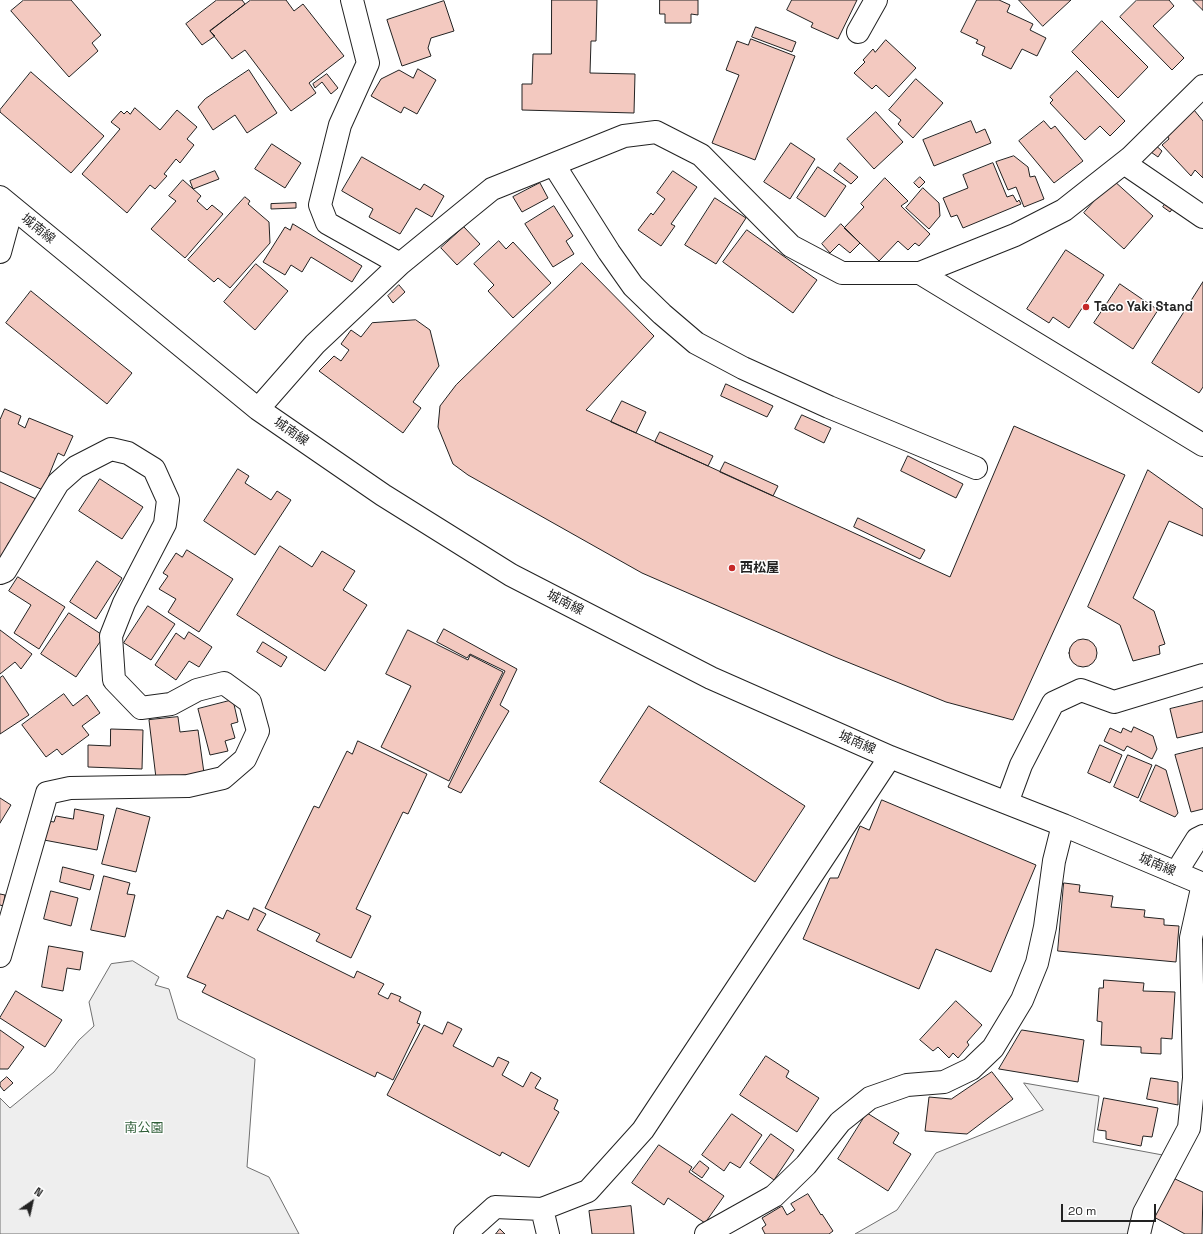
<!DOCTYPE html>
<html>
<head>
<meta charset="utf-8">
<style>
	body { margin:0 }
	#map { position:relative; width:1203px; height:1234px; overflow:hidden; background:#fff; font-family:"Space Grotesk",sans-serif }
	canvas { display:block }
	.north { position:absolute; left:12px; top:1182px; width:40px; height:40px; -webkit-text-stroke:3px #fff; paint-order:stroke; rotate:34deg; font-size:11px; font-weight:700; line-height:16px; text-align:center; color:#222 }
	.north::after { content:''; display:block; margin:auto; width:14px; height:18px; background:#222; clip-path:polygon(50% 0,100% 100%,50% 72%,0 100%) }
	.scale { position:absolute; left:1061px; top:1204px; width:95px; height:18px; box-sizing:border-box; border:2px solid #222; border-top:0; padding-left:5px; font-size:12px; line-height:14px; white-space:nowrap; color:#222; -webkit-text-stroke:3px #fff; paint-order:stroke }
</style>
</head>
<body>
<div id="map">
<canvas width="1203" height="1234"></canvas>
<div class="north">N</div>
<div class="scale">20 m</div>
</div>
<script>
const ctx = document.querySelector('canvas').getContext('2d');
ctx.lineJoin = 'round';
function fillPath(path, color) {
  ctx.fillStyle = color;
  ctx.fill(path, 'evenodd');
}
function stroke(path, color, width, dash) {
  ctx.strokeStyle = color;
  ctx.lineWidth = width;
  ctx.lineCap = dash ? 'butt' : 'round';
  ctx.setLineDash(dash || []);
  ctx.stroke(path);
}
function write(font, color, halo, rows, align = 'center') {
  ctx.font = font + ' "Space Grotesk","Noto Sans JP",sans-serif';
  ctx.lineWidth = 3;
  ctx.setLineDash([]);
  ctx.textBaseline = 'middle';
  ctx.strokeStyle = halo;
  ctx.fillStyle = color;
  for (const [text, x, y, turn = 0] of rows) {
    ctx.save();
    ctx.translate(x, y);
    ctx.rotate((+turn || 0) * Math.PI / 180);
    ctx.textAlign = isNaN(turn) ? turn : align;
    if (halo) ctx.strokeText(text, 0, 0);
    ctx.fillText(text, 0, 0);
    ctx.restore();
  }
}
const green = new Path2D(`
	M133 961 159 977 155 985 169 989 178 1019 255 1059 247 1167 269 1177 299 1234H0V1098L10 1108 54 1072 79 1040 94 1026 89 1002 111 964Z
	M1024 1083 1099 1096 1093 1142 1168 1156 1129 1234H855L897 1210 936 1153 1043 1110Z`);
const building = new Path2D(`
	M24 0H71L101 35 92 43 98 51 69 77 11 11Z
	M217 0H242L245 4 210 31 215 36 202 45 186 24Z
	M251 0H286L294 11 303 4 344 56 309 83 316 93 291 111 245 50 232 59 210 31Z
	M552 0H597L596 41H591L590 73 635 74 634 113 522 110V84H532L533 54H551Z
	M660 0H698V15L691 14V23H665V14H660Z
	M792 0H857L838 39 811 27 813 23 787 10Z
	M977 0H999L1010 5 1007 12 1033 24 1030 30 1046 38 1037 56 1022 49 1011 69 982 55 985 47 976 43 978 40 961 32Z
	M1019 0H1071L1043 26Z
	M1137 0H1169L1174 6 1153 26 1184 58 1172 70 1120 17Z
	M1193 0H1203V10Z
	M444 1 454 31 431 38 428 48 431 56 402 66 387 20Z
	M1102 21 1148 67 1118 98 1072 52Z
	M756 27 796 42 792 52 752 37Z
	M751 39 795 56 755 160 712 143 739 75 726 70 737 41 748 45Z
	M886 40 916 68 889 97 876 85 872 89 854 73 865 62 863 60 873 49 875 52Z
	M418 69 436 80 417 114 404 107 401 113 371 96 381 79 399 70 413 78Z
	M249 70 277 113 247 133 235 115 213 130 198 107 205 99Z
	M1077 71 1125 121 1110 136 1100 126 1085 140 1050 103 1053 100 1050 97Z
	M31 72 104 136 71 173 0 112V110Z
	M327 74 338 88 331 94 322 82 315 88 313 84Z
	M916 79 943 103 913 138 898 124 901 120 889 110Z
	M135 108 160 130 177 110 197 127 187 139 194 145 180 163 176 159 164 174 167 176 155 189 150 185 127 213 82 174 120 129 111 122 121 111 124 114 127 111 130 114Z
	M1194 110 1203 121V178L1195 170 1191 176 1162 145 1169 139 1167 135Z
	M876 112 903 142 874 169 847 139Z
	M971 121 976 133 985 129 991 143 934 166 923 140Z
	M1044 121 1051 129 1055 126 1083 161 1054 183 1019 141Z
	M791 143 815 159 790 199 764 182Z
	M1153 143 1162 151 1158 157 1148 150Z
	M272 144 301 163 285 188 255 169Z
	M1014 156 1028 167 1030 177 1035 176 1044 199 1024 207 1016 187 1008 190 996 162Z
	M362 157 420 190 424 184 444 196 432 217 416 208 400 234 369 217 373 209 342 191Z
	M840 163 858 177 851 184 834 171Z
	M993 163 1007 197 1013 195 1017 202 1019 200 1021 204 963 228 957 215 951 217 943 198 968 188 963 175Z
	M818 167 846 186 825 217 797 198Z
	M215 171 219 179 193 189 190 181Z
	M673 171 697 187 671 224 675 226 661 246 638 230 651 213 653 215 665 199 657 193Z
	M920 177 925 182 919 188 914 183Z
	M885 178 908 201 901 206 930 234 919 246 915 243 908 250 898 241 879 261 844 228 864 207 861 204Z
	M183 180 201 196 197 201 207 210 212 205 223 214 185 258 151 229 176 201 169 196Z
	M1113 180 1153 216 1124 249 1084 213Z
	M540 183 548 198 522 212 513 197Z
	M923 188 939 203 940 216 929 229 906 208Z
	M245 197 250 201 248 204 269 222 270 243 230 288 218 278 214 282 188 260Z
	M715 198 746 218 716 264 685 245Z
	M296 203V208L271 209V204Z
	M1166 203 1173 208 1170 212 1163 207Z
	M554 206 573 236 566 241 574 254 553 267 525 224Z
	M293 224 362 266 352 282 311 257 302 272 291 265 285 275 263 262 285 227 290 230Z
	M841 224 860 243 850 253 839 244 830 253 822 244Z
	M464 227 480 244 457 265 441 248Z
	M747 230 817 280 793 313 723 262Z
	M499 241 506 249 513 242 551 283 513 318 488 291 494 285 474 264Z
	M1066 250 1104 275 1069 328 1053 317 1049 323 1027 309Z
	M582 263 654 336 586 410 950 577 1014 426 1125 475 1013 720 946 702 835 657 642 573 468 475 453 464 438 427 440 406 456 385Z
	M256 264 288 291 255 330 224 302Z
	M1203 282V387L1199 393 1152 363Z
	M1120 284 1158 310 1133 349 1094 323Z
	M399 285 405 292 393 303 388 296Z
	M31 291 132 373 107 404 6 323Z
	M416 320 430 330 439 366 413 402 421 408 403 433 319 371 334 356 341 361 349 350 341 344 351 330 361 337 372 323Z
	M726 384 773 406 767 417 721 396Z
	M622 401 646 412 636 433 611 422Z
	M5 409 21 416 18 424 25 428 29 418 73 436 64 456 58 453 43 490 0 471V420Z
	M802 415 831 428 824 443 795 429Z
	M660 432 713 456 708 466 655 442Z
	M908 456 963 484 956 498 901 471Z
	M725 462 778 486 773 496 720 472Z
	M238 469 249 476 245 483 271 500 277 491 291 500 255 555 204 521Z
	M1148 470 1203 509V536L1169 521 1133 598 1154 611 1165 644 1159 646 1160 654 1133 661 1120 625 1088 607Z
	M100 479 143 507 122 539 79 511Z
	M0 482 36 499 14 545 9 542 1 558 0 557Z
	M858 518 925 550 920 559 854 527Z
	M280 546 312 567 322 551 355 571 343 590 367 605 325 671 237 615Z
	M187 550 233 579 199 632 168 612 176 599 159 589 168 576 163 573 176 553 182 557Z
	M97 561 122 578 96 619 70 602Z
	M18 577 65 607 39 649 14 633 31 605 9 591Z
	M148 606 175 624 151 660 124 643Z
	M69 613 104 636 76 677 41 654Z
	M444 629 517 669 500 705 509 711 461 793 448 787 505 671 470 654 467 658 437 642Z
	M0 630 32 654 21 669 15 662 0 674Z
	M408 630 468 660 470 655 503 672 449 781 381 747 411 686 386 674Z
	M189 632 212 647 199 667 189 661 176 680 155 665 176 633 184 639Z
	M1069 653a14 14 0 1 1 28 0a14 14 0 1 1-28 0Z
	M263 642 287 657 281 667 257 652Z
	M3 676 29 715 0 734V678Z
	M64 694 73 706 87 695 100 713 82 726 89 735 62 755 57 749 46 757 22 725Z
	M233 700 238 722 231 724 235 738 225 741 228 751 210 755 198 709Z
	M1203 701V732L1177 738 1170 709Z
	M649 706 805 806 755 882 600 782Z
	M178 717 180 732 198 730 204 773 156 778 149 720Z
	M1134 727 1153 736 1157 749 1152 759 1127 746 1124 751 1104 741 1110 728 1121 733 1123 728 1131 732Z
	M111 729 143 730 142 769 88 767V745L110 746Z
	M358 741 427 774 408 814 403 812 356 909 371 916 351 958 316 941 320 934 265 908 314 806 319 808 347 751 352 754Z
	M1100 745 1122 755 1110 783 1088 773Z
	M1203 748V809L1191 812 1175 755Z
	M1128 755 1152 765 1138 798 1114 787Z
	M1156 765 1166 770 1178 813 1175 817 1140 801Z
	M0 798 11 805 0 823Z
	M882 800 1036 865 991 972 936 949 919 989 803 939 830 878H838L860 826 869 830Z
	M117 808 150 817 136 872 102 864Z
	M75 809 104 815 97 850 44 840 48 821 54 822 56 816 73 819Z
	M63 867 94 875 90 890 60 882Z
	M104 876 130 883 127 894 135 895 125 937 91 930Z
	M1064 883 1080 885 1079 892 1113 896 1111 907 1145 910 1144 917 1164 919V925L1179 926 1176 962 1058 951Z
	M51 891 78 898 71 926 44 919Z
	M0 894 5 895 3 906 0 905Z
	M254 908 266 914 257 930 354 978 357 971 384 984 378 994 388 999 391 993 401 997 399 1001 421 1012 417 1023 420 1024 393 1080 377 1072 375 1077 202 992 206 985 187 977 217 916 223 919 227 910 248 920Z
	M1203 941V976H1202V944Z
	M49 946 83 952 80 970 67 968 63 991 42 987Z
	M1104 980 1144 983 1143 991 1175 992 1172 1039 1161 1038V1054L1141 1053V1047L1101 1045 1102 1022 1097 1021 1099 988H1103Z
	M16 991 62 1020 45 1047 0 1018Z
	M956 1001 982 1025 967 1042 969 1045 958 1058 953 1053 949 1058 938 1047 933 1051 920 1040Z
	M448 1022 462 1029 453 1046 493 1067 498 1057 509 1062 502 1075 523 1087 531 1072 541 1078 535 1088 558 1100 554 1109 559 1112 529 1167 502 1152 500 1156 387 1095 424 1025 442 1034Z
	M0 1030 24 1047 8 1069H0Z
	M1022 1030 1084 1040 1078 1082 999 1069Z
	M766 1056 789 1071 786 1077 819 1098 797 1132 740 1095Z
	M992 1072 1013 1099 967 1134 925 1131 929 1097 951 1099Z
	M7 1077 13 1083 4 1091 0 1086V1083Z
	M1151 1078 1178 1082V1105L1147 1099Z
	M1104 1098 1158 1108 1152 1137 1143 1136 1141 1146 1106 1139V1131L1098 1130Z
	M867 1113 899 1133 893 1143 911 1154 888 1191 838 1159Z
	M732 1114 762 1135 740 1168 730 1162 724 1171 702 1155Z
	M771 1134 794 1150 774 1180 750 1163Z
	M659 1145 692 1167 689 1172 724 1196 705 1223 668 1198 664 1205 632 1183Z
	M700 1161 709 1168 702 1178 692 1171Z
	M1173 1178 1203 1192 1202 1234H1185L1152 1216Z
	M808 1194 821 1215 822 1214 833 1231 829 1234H765L762 1228 766 1225 762 1218 782 1206 787 1215 795 1210 791 1204Z
	M631 1206 634 1234H592L589 1211Z
	M500 1229 505 1234H496Z`);
const minor = new Path2D(`
	M858 32 876 0
	M1203 86 1130 158 1064 210 1015 235 920 273 1203 445
	M1124 163 1203 217
	M554 165 609 252 633 286 662 314 696 343 743 368 829 407 976 468
	M0 197 258 409 383 495 511 575 711 678 890 757 1063 825 1203 884 1191 938 1194 1078 1189 1128 1144 1213 1139 1234
	M0 252 12 208
	M400 264 492 189 624 136 656 132 701 155 791 246 842 273H920
	M258 409 315 344 400 264 327 223 320 205 340 125 368 63 352 0
	M0 573 5 571 58 483 76 467 111 449 128 453 154 469 168 500 165 524 124 603 111 636 114 680 141 708 171 704 197 690 224 683 250 702 258 731 245 759 223 778 188 786 70 788 47 793 0 956
	M1007 803 1021 765 1053 703 1081 690 1114 702 1203 675
	M1179 874 1182 863 1197 839 1203 836
	M542 1209 548 1234
	M465 1234 495 1207 542 1209 588 1191 643 1130 890 757
	M706 1234 774 1196 806 1165 840 1122 870 1098 907 1085 944 1082 971 1069 993 1048 1022 1000 1037 963 1045 927 1054 861 1063 825`);
const markers = [
	[1086,307,4,"#c62828"],
	[732,568,4,"#c62828"]
];
const streetNames = [
	["城南線",38,229,39],
	["城南線",291,432,35],
	["城南線",565,603,27],
	["城南線",857,743,24],
	["城南線",1157,865,23]
];
const poiNames = [
	["Taco Yaki Stand",1094,307],
	["西松屋",740,568]
];
const parkNames = [
	["南公園",144,1128]
];
fillPath(green, '#eee');
stroke(green, '#6f6f6f', 1);
fillPath(building, '#f3c9c0');
stroke(building, '#222', 1);
stroke(minor, '#222', 24);
stroke(minor, '#fff', 22);
for (const [x, y, r, color] of markers) {
  const dot = new Path2D();
  dot.arc(x, y, r, 0, 2 * Math.PI);
  ctx.fillStyle = color;
  ctx.fill(dot);
  stroke(dot, '#fff', 1.5);
}
write('13px', '#222', '#fff', streetNames);
write('bold 13px', '#222', '#fff', poiNames, 'left');
write('13px', '#2f5e38', '#fff', parkNames);
</script>
</body>
</html>
